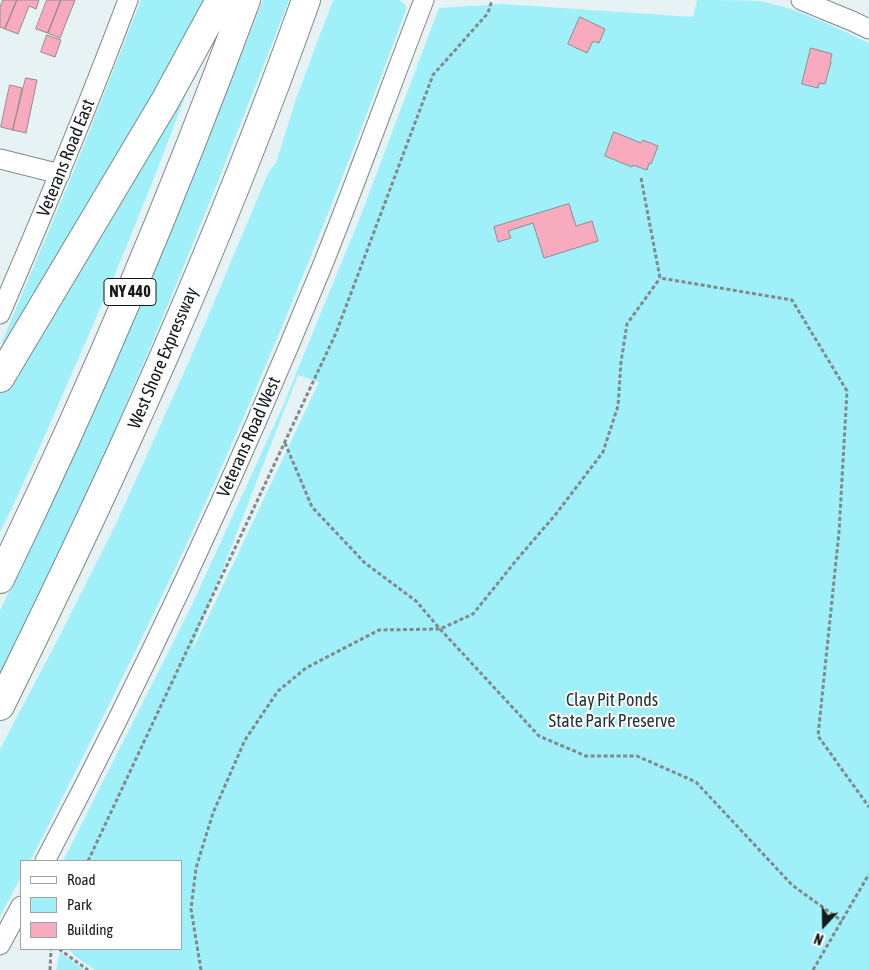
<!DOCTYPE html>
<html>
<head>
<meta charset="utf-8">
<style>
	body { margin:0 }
	#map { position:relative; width:869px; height:970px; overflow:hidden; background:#e6f2f4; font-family:"Asap Condensed",sans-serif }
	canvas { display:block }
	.legend { position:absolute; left:20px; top:860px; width:162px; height:90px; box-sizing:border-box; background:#fff; border:1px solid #a1a3a3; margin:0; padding:6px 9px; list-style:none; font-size:15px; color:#151919 }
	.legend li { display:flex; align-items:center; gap:10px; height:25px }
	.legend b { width:25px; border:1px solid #a1a3a3 }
	.north { position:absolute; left:799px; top:900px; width:50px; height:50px; -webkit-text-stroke:4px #fff; paint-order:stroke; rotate:201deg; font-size:14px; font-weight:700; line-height:20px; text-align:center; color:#151919 }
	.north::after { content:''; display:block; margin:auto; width:18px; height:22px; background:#151919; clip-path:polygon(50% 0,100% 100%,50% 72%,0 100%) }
</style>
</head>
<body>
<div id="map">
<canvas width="869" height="970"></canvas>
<ul class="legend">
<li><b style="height:6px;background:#fff"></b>Road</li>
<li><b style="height:14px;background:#a0f0f9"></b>Park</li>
<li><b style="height:14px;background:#f8abbe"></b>Building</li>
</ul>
<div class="north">N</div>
</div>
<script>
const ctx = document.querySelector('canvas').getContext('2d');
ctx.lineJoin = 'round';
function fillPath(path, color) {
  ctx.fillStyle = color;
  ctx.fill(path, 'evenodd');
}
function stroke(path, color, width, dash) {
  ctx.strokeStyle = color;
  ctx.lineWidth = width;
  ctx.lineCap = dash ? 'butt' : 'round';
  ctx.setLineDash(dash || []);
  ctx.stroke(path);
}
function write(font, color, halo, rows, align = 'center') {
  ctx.font = font + ' "Asap Condensed",sans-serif';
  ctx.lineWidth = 4;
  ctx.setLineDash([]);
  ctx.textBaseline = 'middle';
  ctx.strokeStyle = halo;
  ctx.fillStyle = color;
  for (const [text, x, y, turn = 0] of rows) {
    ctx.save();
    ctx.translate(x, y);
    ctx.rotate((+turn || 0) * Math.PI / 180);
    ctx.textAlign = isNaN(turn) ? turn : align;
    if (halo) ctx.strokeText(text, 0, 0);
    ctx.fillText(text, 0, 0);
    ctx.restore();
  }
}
const green = new Path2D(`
	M141 0H205L188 29 142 117 8 345 2 342 71 178Z
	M263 0H289C200 228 111 457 0 675V611L80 439 150 282 196 169Z
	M333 0H399L406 5V10C342 182 275 351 199 517 150 624 97 729 44 834L30 861H21V877L0 916V749L56 643 115 526 191 357 269 171 276 163 296 99Z
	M697 0C718 0 740 0 760 1 798 8 834 27 869 43V970H95L75 956 69 949H181V861H63L191 607 282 408 361 215 439 8 503 4 693 17ZM298 375 319 382 193 649 192 648Z
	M182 94 185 95 184 99C150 192 112 283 72 373 49 426 26 480 0 532V392Z
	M60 952 84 970H56Z`);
const building = new Path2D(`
	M3 0H17L5 29 0 27V8Z
	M17 0H39L36 9 29 6 18 34 5 29Z
	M47 0H61L48 33 36 29Z
	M61 0H75L60 38 48 33Z
	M580 17 605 29 599 43 593 41 587 53 568 44Z
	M47 35 61 40 55 57 41 52Z
	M811 48 832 54 830 62H831L825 84 819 83 818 88 802 84Z
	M26 78 37 80 26 133 13 130Z
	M10 85 22 88 13 130 1 127Z
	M614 132 641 143 643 140 658 146 651 164 649 163 647 170 633 165 632 167 605 156Z
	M569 204 576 226 592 221 598 241 544 258 533 223 508 231 511 238 498 242 494 227Z`);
const path = new Path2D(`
	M641 178 660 278 792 300 847 391 839 532 818 736 869 807
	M285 443 312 507 365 563 416 601 440 629 539 736 586 756H637L696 782 792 885 842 921
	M88 861 336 333 433 75 488 13 492 0
	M59 949 88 970
	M50 970 51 949
	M201 970 191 909 196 868 213 813 245 740 278 691 306 668 379 630 440 629 473 614 519 557 556 514 603 452 618 406 621 362 627 324 660 278
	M813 970 869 874`);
const minor = new Path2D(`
	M801 0 852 21 869 29
	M0 159 60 174
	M0 314C45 210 88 106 128 0
	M45 861C147 669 238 471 321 269 357 180 389 90 424 0
	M0 945 21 906`);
const motorway = new Path2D(`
	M0 378 165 101 220 0
	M0 579C92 390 173 197 246 0
	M0 706C114 476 220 242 306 0`);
const shields = [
	[130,292,52]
];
const shieldNames = [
	["NY 440",130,292]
];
const streetNames = [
	["Veterans Road East",66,158,-68],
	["West Shore Expressway",163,358,-67],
	["Veterans Road West",249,437,-66]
];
const parkNames = [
	["Clay Pit Ponds",612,700],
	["State Park Preserve",612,721]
];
fillPath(green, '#a0f0f9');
fillPath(building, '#f8abbe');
stroke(building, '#93898b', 1);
stroke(minor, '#7e898a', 21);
stroke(motorway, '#7e898a', 30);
stroke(path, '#81898a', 3, [4, 2.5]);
stroke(minor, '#fff', 19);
stroke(motorway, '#fff', 28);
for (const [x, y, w] of shields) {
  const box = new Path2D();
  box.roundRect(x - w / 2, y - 13.5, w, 27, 4);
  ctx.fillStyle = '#fff';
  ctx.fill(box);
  stroke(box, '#151919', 1);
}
write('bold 16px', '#151919', null, shieldNames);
write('18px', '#151919', '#fff', streetNames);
write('18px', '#203639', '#fff', parkNames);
</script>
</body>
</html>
